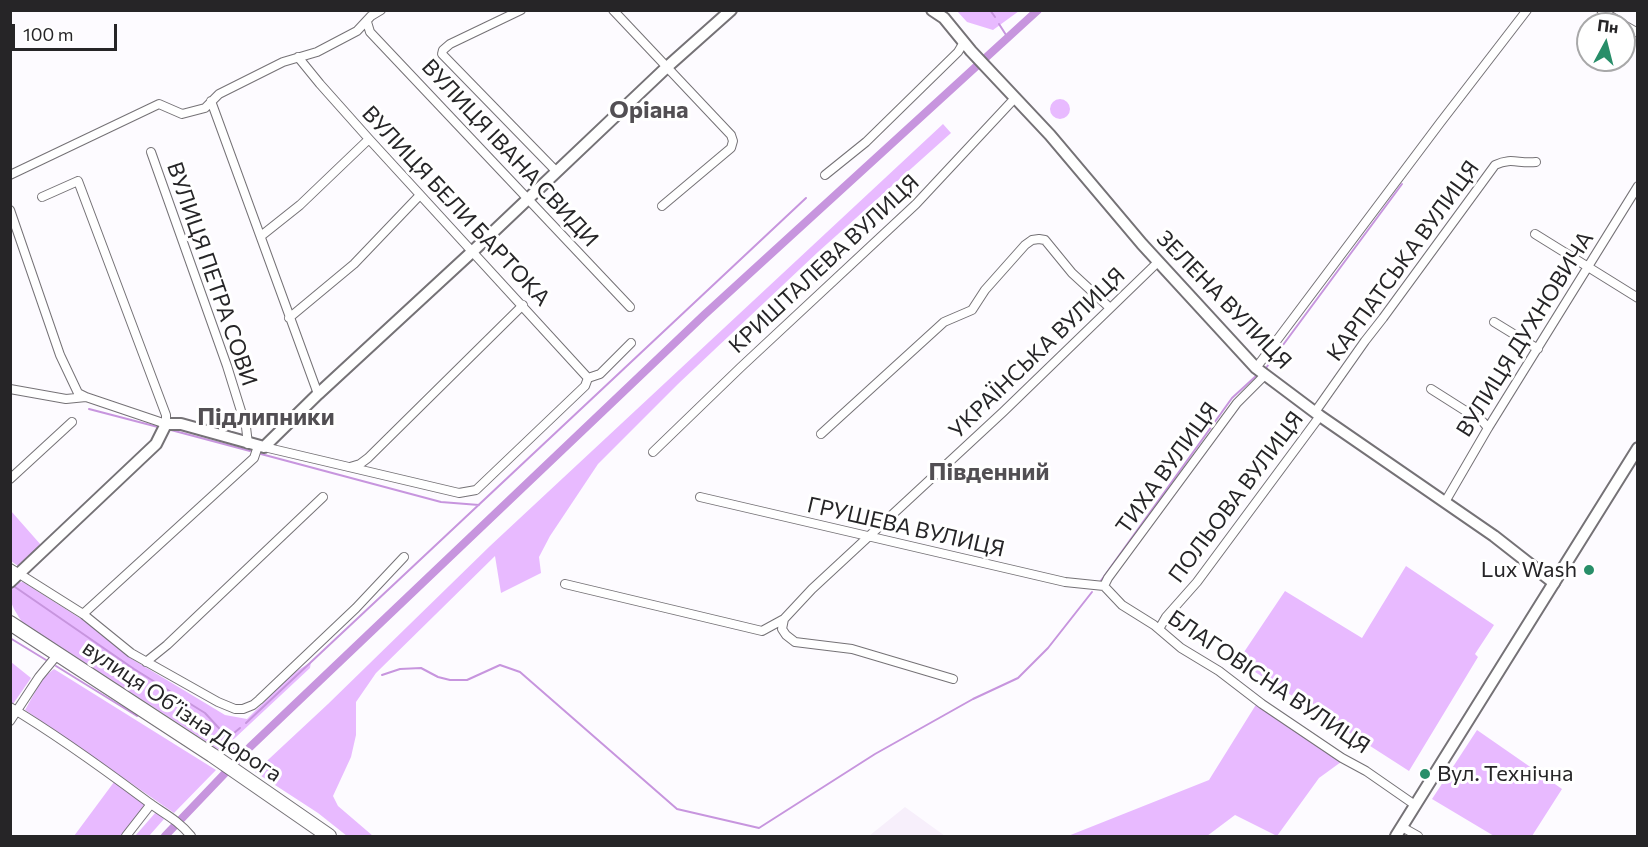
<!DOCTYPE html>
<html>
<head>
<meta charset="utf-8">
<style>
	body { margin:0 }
	#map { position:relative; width:1648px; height:847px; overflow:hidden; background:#fdfbff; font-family:Commissioner,sans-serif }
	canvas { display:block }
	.frame { position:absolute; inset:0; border:12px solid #262527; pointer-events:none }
	.north { position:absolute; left:1576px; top:12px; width:60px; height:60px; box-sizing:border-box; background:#fff; border:2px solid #a8a8a9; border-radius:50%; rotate:7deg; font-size:16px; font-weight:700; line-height:24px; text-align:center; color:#262527 }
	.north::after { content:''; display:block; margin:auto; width:21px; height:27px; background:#288e69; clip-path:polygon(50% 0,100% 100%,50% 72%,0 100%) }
	.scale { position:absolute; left:12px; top:24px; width:105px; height:27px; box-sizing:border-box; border:3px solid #262527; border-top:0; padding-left:8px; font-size:18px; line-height:21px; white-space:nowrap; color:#262527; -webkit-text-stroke:4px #fff; paint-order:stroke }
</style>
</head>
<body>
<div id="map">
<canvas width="1648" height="847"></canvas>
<div class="frame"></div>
<div class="north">Пн</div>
<div class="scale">100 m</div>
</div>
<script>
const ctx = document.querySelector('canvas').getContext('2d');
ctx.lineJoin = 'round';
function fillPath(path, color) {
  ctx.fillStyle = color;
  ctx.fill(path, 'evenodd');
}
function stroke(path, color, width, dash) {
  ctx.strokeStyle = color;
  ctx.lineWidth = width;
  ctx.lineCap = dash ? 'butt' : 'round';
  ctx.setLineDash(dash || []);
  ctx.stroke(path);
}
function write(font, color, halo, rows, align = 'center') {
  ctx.font = font + ' Commissioner,sans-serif';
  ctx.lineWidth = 6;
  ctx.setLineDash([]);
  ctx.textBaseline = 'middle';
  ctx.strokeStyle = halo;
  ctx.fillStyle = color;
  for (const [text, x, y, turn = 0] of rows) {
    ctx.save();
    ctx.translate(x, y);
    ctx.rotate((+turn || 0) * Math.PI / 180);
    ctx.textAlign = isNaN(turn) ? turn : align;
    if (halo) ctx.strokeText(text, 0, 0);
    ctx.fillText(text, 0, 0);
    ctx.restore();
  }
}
const built = new Path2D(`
	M905 807 945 836H869Z`);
const green = new Path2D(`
	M957 11H1019L993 30 967 22Z
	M1050 109a10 10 0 1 1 20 0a10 10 0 1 1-20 0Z
	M943 124 951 133 818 252 678 384 598 464 550 536 539 557 541 573 501 593 495 556 376 673 356 702V735L351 757 333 796 338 806 373 836H347L318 813 255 772 328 704 490 546Z
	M11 511 41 545 18 566 11 561Z
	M1406 566 1494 625 1475 654 1478 657 1409 771 1238 661 1285 591 1362 638Z
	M23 582 86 622 132 659 225 715 247 719 292 674 311 662 310 668 221 751 22 622C14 609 5 598 14 583Z
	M11 662 31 678 13 704 11 702Z
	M54 669 216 770 174 813 25 710 43 678Z
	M1257 703 1341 762 1319 778 1277 836 1235 815 1207 836H1068L1209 780Z
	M1477 730 1562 789 1532 836H1494L1432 799Z
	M117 778 151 804 126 836H74Z
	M156 812 164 819 149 836H135Z`);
const stream = new Path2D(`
	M990 10 995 17
	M999 24 1008 38
	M1266 368 1402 184
	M89 409 158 427
	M171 430 250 451
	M261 454 441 502 479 505
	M1100 582 1232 398 1256 376
	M15 587 134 669 205 713 228 738 239 759
	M10 638 46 660
	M56 666 137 716
	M382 675 400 669 421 668 438 677 450 680H467L500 665 520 672 677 809 759 828 875 754 973 699 1018 678 1048 648 1092 592
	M246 723 806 198
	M228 738 240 728`);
const canal = new Path2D(`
	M165 836 250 747 704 315 1038 10`);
const minor = new Path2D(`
	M521 10 450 44 443 50 442 54 556 171
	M613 10 731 135 733 141 731 148 662 206
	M1601 10 1623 24
	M367 22 370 32 630 307
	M1624 25 1638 33
	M298 57 320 84 369 139 588 378
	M211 101 318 394
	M151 152 227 366 246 427 248 444
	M10 175 159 104 182 114 205 108 219 94 283 62 317 52 357 31 371 16 381 10
	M825 175 866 142 958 52 964 42
	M10 210 60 355 78 393 86 397
	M1535 234 1638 298
	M261 236 300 205 369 139
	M289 318 354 264 420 195
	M1494 322 1538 349
	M1256 368 1440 123 1527 10
	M10 389 66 399 86 397 166 424V415L78 181 42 197
	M1431 389 1483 422 1488 428
	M1315 412 1365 341 1383 318 1495 165C1512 157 1518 164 1536 162
	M821 434 944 322 972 310 985 290 1025 245 1032 240 1039 239 1045 240 1072 273 1110 308
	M264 447 459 493 476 490 585 386 588 378 600 374 631 343
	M653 452 741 367 916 204 1015 98
	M350 467 360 464 368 458 523 305
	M10 479 72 422
	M700 497 1065 582 1104 586
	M1445 502 1488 428 1638 186
	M10 568 83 614 131 653 218 702 235 709H243L253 705 259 700 356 608 404 557
	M565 584 762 631 784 619 782 629 786 635 795 642 852 649 953 679
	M1104 586 1122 605 1154 625 1181 648 1219 671 1262 704 1342 758 1366 771 1415 805
	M1104 586 1108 578 1237 403 1265 375
	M83 614 254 458 258 446
	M784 619 812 589 1003 412 1158 262
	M1159 629 1166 617 1197 582 1320 416
	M146 662 167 645 323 497
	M10 707C57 735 101 767 144 799 162 813 176 818 191 836
	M10 721 39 677 58 654
	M1402 827 1418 836
	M126 836 151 804`);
const tertiary = new Path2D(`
	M932 10 944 18 971 51 1050 135 1142 244 1256 368 1320 416 1494 536 1554 583
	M10 582 156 444 166 424H181L264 447 318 394 473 251 667 67 731 10`);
const secondary = new Path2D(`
	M1396 836 1638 448`);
const trunk = new Path2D(`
	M10 623 212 755 329 836`);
const markers = [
	[1589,570,6,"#288e69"],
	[1425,774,6,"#288e69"]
];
const streetNames = [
	["ВУЛИЦЯ ІВАНА СВИДИ",510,153,47],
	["ВУЛИЦЯ БЕЛИ БАРТОКА",456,206,47],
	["КАРПАТСЬКА ВУЛИЦЯ",1403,261,-54],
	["КРИШТАЛЕВА ВУЛИЦЯ",824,264,-43],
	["ВУЛИЦЯ ПЕТРА СОВИ",212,274,71],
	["ЗЕЛЕНА ВУЛИЦЯ",1224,300,46],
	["ВУЛИЦЯ ДУХНОВИЧА",1525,334,-58],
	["УКРАЇНСЬКА ВУЛИЦЯ",1037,353,-44],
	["ТИХА ВУЛИЦЯ",1167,468,-54],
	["ПОЛЬОВА ВУЛИЦЯ",1236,497,-53],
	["ГРУШЕВА ВУЛИЦЯ",906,527,13],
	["БЛАГОВІСНА ВУЛИЦЯ",1269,682,34],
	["вулиця Обʼїзна Дорога",182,711,34]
];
const poiNames = [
	["Lux Wash",1577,570],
	["Вул. Технічна",1437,774,"left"]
];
const neighbourhoodNames = [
	["Оріана",649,110],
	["Підлипники",266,417],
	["Південний",989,472]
];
fillPath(built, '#f7effb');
fillPath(green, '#e8baff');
stroke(stream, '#c795de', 2);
stroke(canal, '#c795de', 8);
stroke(minor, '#757276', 10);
stroke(tertiary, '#757276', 14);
stroke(secondary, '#757276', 14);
stroke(trunk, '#757276', 16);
stroke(minor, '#fff', 8);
stroke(tertiary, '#fff', 10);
stroke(secondary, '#fff', 10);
stroke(trunk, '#fff', 14);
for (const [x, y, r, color] of markers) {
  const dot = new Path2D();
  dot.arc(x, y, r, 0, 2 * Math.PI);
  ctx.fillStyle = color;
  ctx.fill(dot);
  stroke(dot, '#fff', 2);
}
write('22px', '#262527', '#fff', streetNames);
write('22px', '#262527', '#fff', poiNames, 'right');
write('bold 24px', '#524f53', '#fff', neighbourhoodNames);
</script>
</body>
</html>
